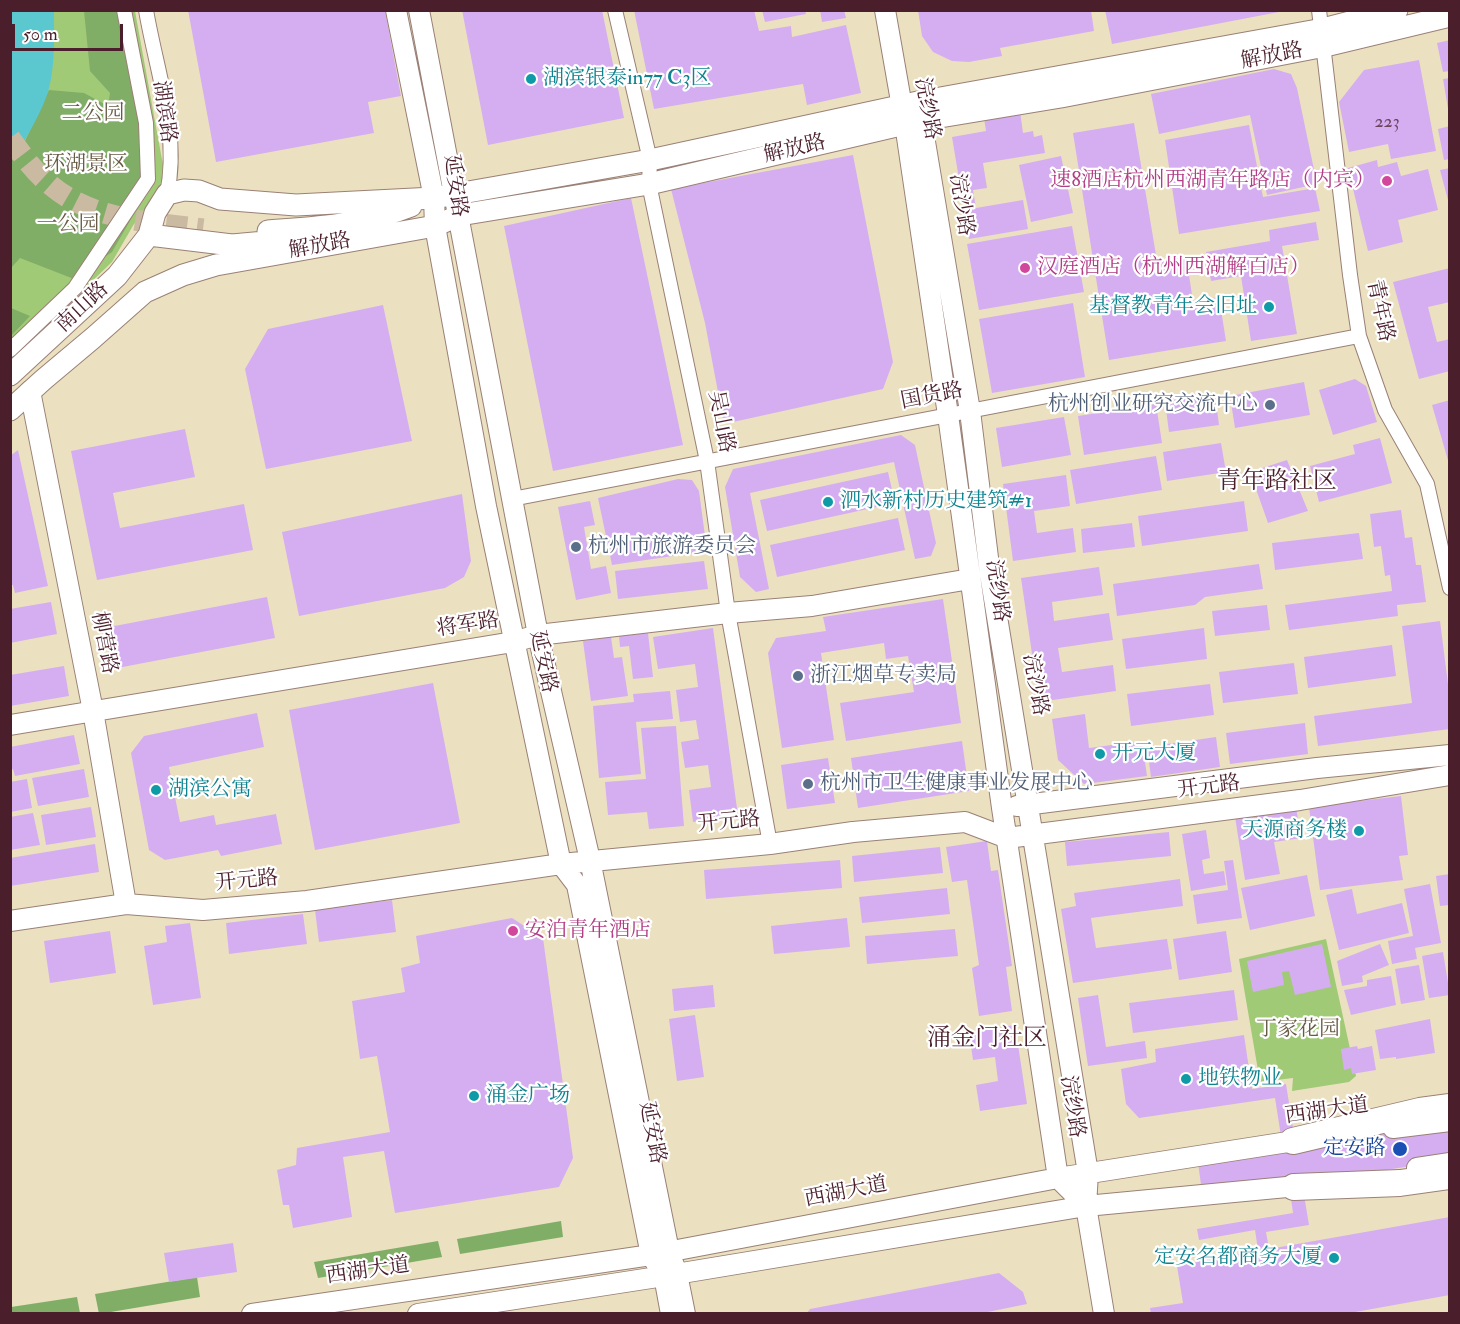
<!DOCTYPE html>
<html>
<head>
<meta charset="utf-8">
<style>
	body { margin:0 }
	#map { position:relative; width:1460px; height:1324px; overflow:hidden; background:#ebe1c0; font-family:"IM FELL Double Pica",serif }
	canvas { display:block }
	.frame { position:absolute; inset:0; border:12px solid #4a1f2b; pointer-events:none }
	.scale { position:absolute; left:12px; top:24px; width:111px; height:27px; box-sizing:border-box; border:3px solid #4a1f2b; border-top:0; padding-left:8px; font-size:18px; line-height:21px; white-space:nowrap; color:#4a1f2b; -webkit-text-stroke:4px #fff; paint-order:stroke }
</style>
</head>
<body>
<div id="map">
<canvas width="1460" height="1324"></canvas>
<div class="frame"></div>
<div class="scale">50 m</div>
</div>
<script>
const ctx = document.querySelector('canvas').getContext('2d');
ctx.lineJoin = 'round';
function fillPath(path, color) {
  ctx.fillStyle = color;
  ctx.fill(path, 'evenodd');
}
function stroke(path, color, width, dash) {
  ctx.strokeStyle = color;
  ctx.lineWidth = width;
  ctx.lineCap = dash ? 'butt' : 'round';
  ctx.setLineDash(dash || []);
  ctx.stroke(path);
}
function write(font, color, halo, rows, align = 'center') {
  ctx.font = font + ' "IM FELL Double Pica","Noto Serif SC",serif';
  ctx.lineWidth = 4.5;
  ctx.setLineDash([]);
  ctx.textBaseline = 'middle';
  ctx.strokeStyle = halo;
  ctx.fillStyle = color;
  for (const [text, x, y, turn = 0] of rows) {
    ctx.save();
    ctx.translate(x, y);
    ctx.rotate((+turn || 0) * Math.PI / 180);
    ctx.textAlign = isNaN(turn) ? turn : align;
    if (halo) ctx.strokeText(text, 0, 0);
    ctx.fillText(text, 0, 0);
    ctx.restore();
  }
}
const green = new Path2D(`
	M11 11H135L165 176 152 207 134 224 112 262 11 359Z
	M1326 939 1356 1076 1349 1082 1292 1091 1293 1078 1260 1082 1239 959Z`);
const forest = new Path2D(`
	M84 11H124L146 123 143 195 141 202 112 252 74 279 20 258 11 268V162L25 141 49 90 84 93 108 106 110 93 90 71Z
	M11 308 30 316 11 336Z
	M561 1221 563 1237 460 1254 457 1239Z
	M438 1241 442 1257 318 1278 314 1262Z
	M197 1277 200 1297 99 1314 95 1294Z
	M77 1297 80 1313H11V1307Z`);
const water = new Path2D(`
	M11 10 54 11V14C54 39 55 64 49 88 44 109 23 144 11 162Z`);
const building = new Path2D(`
	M188 10H385L401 96 368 102 374 133 216 162Z
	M462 10H602L624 118 488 145Z
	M634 10H754L759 31 791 26 792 37 846 25 861 93 807 105 803 84 654 109Z
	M762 10H805L806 14 765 22Z
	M820 10H844L846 18 822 22Z
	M918 10H1091L1094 31 1000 48 1002 56 969 62 952 61 933 52 922 36Z
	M1105 10H1279V12L1112 44Z
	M1450 40V71L1443 72 1437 43Z
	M1419 60 1436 151 1391 159 1388 144 1349 152 1339 102 1364 70Z
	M1274 69 1291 74 1297 88 1317 184 1267 195 1250 115 1159 134 1151 94Z
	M1450 78V109H1448L1443 79Z
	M1020 111 1023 133 1033 131 1034 137 1042 135 1045 153 983 163 987 188 973 190 976 208 1023 200 1028 229 969 239 952 137 986 131 984 118Z
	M1134 123 1157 261 1186 256 1193 301 1219 297 1226 341 1109 360 1073 133Z
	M1249 125 1263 197 1315 188 1320 211 1179 234 1165 140Z
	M1450 126V159L1444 160 1438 129Z
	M853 155 893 362 883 389 724 424 705 323 671 189Z
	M1061 156 1073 213 1031 222 1019 165Z
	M1377 160 1378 167 1397 162 1401 176 1428 169 1438 210 1398 220 1403 242 1368 251 1348 168Z
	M1450 168V204H1449L1440 170Z
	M631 198 683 445 553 471 504 226Z
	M1316 222 1319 240 1282 246 1297 334 1251 341 1241 276 1211 281 1206 252 1270 241 1269 230Z
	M1072 226 1084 292 979 310 967 244Z
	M1450 268V302L1428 307 1437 342 1450 339V371L1419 379 1393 282Z
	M1073 303 1085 377 992 393 979 319Z
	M383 305 412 441 266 469 245 369 268 329Z
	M1355 379 1366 386 1377 422 1333 435 1319 390Z
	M1304 382 1310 415 1235 428 1230 396Z
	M1215 394 1219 425 1169 432 1165 402Z
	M1450 400V464H1449L1432 405Z
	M1156 404 1162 443 1084 455 1078 416Z
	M1064 417 1071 455 1002 467 996 428Z
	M185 429 195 477 113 493 120 528 244 504 253 550 97 580 71 451Z
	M901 435 915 445 936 543 931 556 915 559 894 462 750 493 769 589 756 592 740 577 725 487 733 469Z
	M1380 438 1392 483 1319 502 1310 466 1355 454 1353 445Z
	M1221 443 1226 472 1167 481 1163 452Z
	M18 450 48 586 15 593 13 585H10V456Z
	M1156 456 1162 490 1076 504 1070 470Z
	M1287 460 1308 511 1268 523 1250 472Z
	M888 472 895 503 767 531 760 500Z
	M1066 475 1070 506 1034 511 1037 533 1073 528 1076 552 1013 561 1003 484Z
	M678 479 692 480 699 491 707 551 612 565 598 498Z
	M462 494 471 561 464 577 445 588 299 616 282 532Z
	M590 501 595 525 584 527 591 569 606 566 611 593 576 600 558 507Z
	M1244 501 1248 531 1142 546 1138 516Z
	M1401 510 1405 538 1412 537 1416 565H1421L1426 602 1397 605 1398 616 1289 630 1285 605 1392 591 1390 575 1385 576 1381 546 1374 547 1370 514Z
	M898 518 905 550 777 577 770 545Z
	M1132 523 1135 547 1083 553 1081 529Z
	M1359 533 1363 559 1275 570 1272 543Z
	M704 561 708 589 618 599 615 571Z
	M1259 564 1263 589 1205 597 1195 605 1117 616 1113 584Z
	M1099 567 1103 595 1052 602 1054 621 1109 613 1113 640 1058 648 1062 672 1113 665 1116 691 1039 702 1021 578Z
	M267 597 275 638 112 669 104 628Z
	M943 599 961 723 846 741 840 703 914 692 908 656 886 659 884 643 821 653 834 740 782 748 768 653 776 638 826 631 823 617Z
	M51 602 57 634 10 643V609Z
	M1267 605 1270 630 1215 636 1212 611Z
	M1440 621 1450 700V729L1318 746 1314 716 1412 703 1402 626Z
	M713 628 738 816 693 822 689 790 711 787 708 765 685 768 681 742 699 739 696 720 680 722 676 690 698 687 695 664 658 669 653 637Z
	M1204 628 1207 659 1126 669 1122 639Z
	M648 633 653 677 633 679 629 646 620 647 619 636Z
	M611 637 614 658 622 657 628 696 591 701 583 641Z
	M1392 645 1396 676 1308 688 1304 657Z
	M1294 663 1298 694 1223 703 1219 672Z
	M64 666 69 696 10 706V675Z
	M433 683 460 823 315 850 289 710Z
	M1210 684 1214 715 1131 726 1127 694Z
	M670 691 673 719 636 722 641 774 599 778 593 706 634 702 633 694Z
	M257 713 264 747 169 767 180 822 214 815 216 825 276 814 282 844 221 856 218 850 165 860 149 850 131 753 144 736Z
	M1085 714 1089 748 1142 741 1147 776 1084 784 1058 760 1052 719Z
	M1305 723 1308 754 1230 764 1226 733Z
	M676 726 684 826 649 829 647 812 608 815 605 782 646 779 641 728Z
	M74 735 80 764 15 776 13 769 10 770V747Z
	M1216 737 1220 767 1151 777 1147 747Z
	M962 741 969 791 858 808 851 758Z
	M828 758 835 803 787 809 781 765Z
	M84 769 89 797 38 806 32 778Z
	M27 779 32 808 10 812V782Z
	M1401 796 1408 855 1399 856 1403 880 1320 890 1309 807Z
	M91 807 96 837 46 845 41 815Z
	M1296 807 1301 838 1274 842 1280 874 1245 880 1235 817Z
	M33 813 40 845 10 850V817Z
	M1206 830 1210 858 1202 860 1204 874 1224 871 1226 885 1191 891 1182 834Z
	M1169 832 1171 856 1067 866 1065 842Z
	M987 841 991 871 998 870 1012 966 1006 967 1012 1011 979 1016 972 968 979 965 967 880 952 882 946 847Z
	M95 844 99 872 10 886V858Z
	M940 847 943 873 854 882 852 856Z
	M840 860 842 888 706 899 704 870Z
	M1233 860 1242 918 1197 924 1193 895 1228 890 1224 861Z
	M1450 874V905L1440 906 1436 876Z
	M1307 875 1315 916 1250 930 1241 888Z
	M1180 879 1183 906 1091 918 1096 948 1167 939 1172 969 1073 983 1061 909 1076 906 1074 893Z
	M1430 884 1441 943 1415 948 1417 959 1392 964 1388 941 1413 936 1404 889Z
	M947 888 950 914 862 923 859 897Z
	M1352 889 1357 914 1402 903 1409 933 1339 950 1326 895Z
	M392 900 396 932 319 942 315 910Z
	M303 914 307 944 229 954 226 923Z
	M512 918 543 938 573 1158 559 1187 395 1213 384 1151 343 1157 352 1217 293 1228 289 1205H283L277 1170 296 1165 297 1148 390 1132 377 1056 360 1059 352 1001 405 992 401 968 420 963 416 936Z
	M847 918 850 947 774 954 771 926Z
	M190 923 201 998 153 1005 144 946 167 942 165 926Z
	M955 929 958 956 867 964 865 936Z
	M110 931 116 973 50 983 44 941Z
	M1226 931 1232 972 1179 980 1173 939Z
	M1322 944 1331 987 1295 995 1289 971 1282 972 1284 985 1253 992 1247 961Z
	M1380 944 1389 965 1362 976 1363 982 1342 986 1337 961Z
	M1443 952 1450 995 1429 998 1422 956Z
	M1419 965 1425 1000 1401 1004 1395 969Z
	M1391 976 1396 1005 1351 1015 1344 990 1367 986V980Z
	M713 985 715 1007 674 1011 672 989Z
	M1234 990 1238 1020 1133 1033 1129 1003Z
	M1098 995 1106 1047 1145 1041 1147 1058 1088 1066 1078 998Z
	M695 1015 704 1077 677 1081 669 1019Z
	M1430 1019 1435 1053 1396 1059V1057L1380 1059 1375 1030Z
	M1015 1025 1027 1104 980 1111 976 1085 998 1081 995 1057 973 1060 969 1032Z
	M1244 1035 1252 1089 1286 1084 1296 1147 1450 1123V1160L1302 1183 1309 1225 1266 1232 1269 1249 1450 1217V1295L1344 1314H1151L1150 1308 1183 1303 1177 1266 1258 1250 1255 1230 1199 1240 1197 1229 1293 1213 1289 1185 1203 1199 1198 1163 1283 1149 1275 1098 1139 1118 1126 1104 1121 1069 1156 1062 1155 1049Z
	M1357 1046 1358 1049 1372 1046 1376 1070 1352 1074 1351 1068 1344 1070 1341 1049Z
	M233 1243 237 1272 169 1282 164 1253Z
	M999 1273 1023 1292 1027 1304 978 1314H806L810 1309Z`);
const primaryTunnel = new Path2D(`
	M10 138C21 153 32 169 46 181 87 220 150 222 203 229`);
const street = new Path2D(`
	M146 10C156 70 180 133 167 194
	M615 10 650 160 649 184 707 461 728 613 770 844
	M1319 10 1350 275 1359 336 1385 410 1427 484 1450 588
	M10 350 75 288 148 179 146 123 124 10
	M512 499 1359 336`);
const secondary = new Path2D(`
	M396 10 434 198 435 226 486 506 561 864 577 885 651 1255 664 1276 671 1314
	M419 10 538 635 590 860 669 1251 677 1274 685 1314
	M885 10 905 124 948 415 1002 808 1058 1178
	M919 106 970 411 990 574 1088 1173 1086 1206
	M30 391 93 711 126 904
	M10 725 513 642 538 635 728 613 812 606 970 579
	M1017 806 1317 768 1450 755
	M10 921 126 904 203 910 307 901 561 864 770 844 853 832 965 822 1007 838 1300 800 1450 775
	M1393 1128 1450 1121
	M1417 1168 1450 1163
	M1058 1178 1086 1206 1104 1314
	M252 1314 651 1255 1058 1178 1307 1139
	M418 1314 664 1276 1086 1206 1308 1185`);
const primary = new Path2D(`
	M268 231C319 227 363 225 411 206
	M149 235 232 245 287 240
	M10 375 117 276 149 235 155 213 167 194 184 190 199 191 220 199 296 205 434 198 650 160 918 102 1323 29 1397 10
	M10 410 43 380 93 338 145 292 183 275 216 265 435 226 460 215 649 184 922 120 1061 97 1325 46 1450 16`);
const highway = new Path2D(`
	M1293 1141 1420 1111 1450 1107
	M1294 1187 1400 1183 1450 1176`);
const markers = [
	[531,79,6,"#0f9aa8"],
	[1387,181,6,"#d1479c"],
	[1025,268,6,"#d1479c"],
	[1269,307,6,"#0f9aa8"],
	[1270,405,6,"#5c6f8a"],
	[828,502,6,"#0f9aa8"],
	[576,547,6,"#5c6f8a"],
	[798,676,6,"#5c6f8a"],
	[1100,754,6,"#0f9aa8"],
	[808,784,6,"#5c6f8a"],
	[156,790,6,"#0f9aa8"],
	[1359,831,6,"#0f9aa8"],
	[513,931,6,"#d1479c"],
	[1186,1079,6,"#0f9aa8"],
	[474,1096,6,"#0f9aa8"],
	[1400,1149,8,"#1a4fb4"],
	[1334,1258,6,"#0f9aa8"]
];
const numberNames = [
	["223",1387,123]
];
const streetNames = [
	["解放路",1272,57,-11],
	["浣纱路",926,109,80],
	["湖滨路",163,112,82],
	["解放路",795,150,-13],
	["延安路",454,186,82],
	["浣沙路",960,205,81],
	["解放路",320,247,-10],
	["南山路",83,308,-43],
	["青年路",1379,311,78],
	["国货路",932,397,-11],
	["吴山路",720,422,79],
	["浣纱路",996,591,82],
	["将军路",468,626,-9],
	["柳营路",103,643,79],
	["延安路",542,662,78],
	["浣沙路",1034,685,80],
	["开元路",1209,788,-7],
	["开元路",729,823,-5],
	["开元路",247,882,-5],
	["浣纱路",1071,1107,81],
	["西湖大道",1327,1112,-8],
	["延安路",651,1133,79],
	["西湖大道",846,1193,-11],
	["西湖大道",368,1272,-8]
];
const cultureNames = [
	["湖滨银泰in77 C3区",543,79],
	["基督教青年会旧址",1257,307,"right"],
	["泗水新村历史建筑#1",840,502],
	["开元大厦",1112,754],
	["湖滨公寓",168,790],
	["天源商务楼",1347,831,"right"],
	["地铁物业",1198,1079],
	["涌金广场",486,1096],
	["定安名都商务大厦",1322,1258,"right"]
];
const parkNames = [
	["二公园",93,114],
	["环湖景区",86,165],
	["一公园",68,225],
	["丁家花园",1298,1030]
];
const hotelNames = [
	["速8酒店杭州西湖青年路店（内宾）",1375,181,"right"],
	["汉庭酒店（杭州西湖解百店）",1037,268],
	["安泊青年酒店",525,931]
];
const serviceNames = [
	["杭州创业研究交流中心",1258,405,"right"],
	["杭州市旅游委员会",588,547],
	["浙江烟草专卖局",810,676],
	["杭州市卫生健康事业发展中心",820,784]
];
const transitNames = [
	["定安路",1386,1149]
];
const quarterNames = [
	["青年路社区",1277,483],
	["涌金门社区",987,1040]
];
fillPath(green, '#a0ca76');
fillPath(forest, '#80ae67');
fillPath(water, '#5bc8d0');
fillPath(building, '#d5aef1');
stroke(primaryTunnel, '#cbbaa2', 21, [21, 10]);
stroke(street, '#9a8076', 16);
stroke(secondary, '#9a8076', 22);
stroke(primary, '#9a8076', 23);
stroke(highway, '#9a8076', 28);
stroke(street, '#fff', 14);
stroke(secondary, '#fff', 20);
stroke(primary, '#fff', 21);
stroke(highway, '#fff', 26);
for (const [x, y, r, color] of markers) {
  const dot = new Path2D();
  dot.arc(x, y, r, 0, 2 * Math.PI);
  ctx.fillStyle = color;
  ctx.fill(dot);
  stroke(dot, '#fff', 2);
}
write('18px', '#6d435c', null, numberNames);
write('21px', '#4a1f2b', '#fff', streetNames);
write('21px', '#0d838f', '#fff', cultureNames, 'left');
write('21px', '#685b45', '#fff', parkNames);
write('21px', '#b23c85', '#fff', hotelNames, 'left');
write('21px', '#4e5e75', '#fff', serviceNames, 'left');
write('21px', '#164399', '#fff', transitNames, 'right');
write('24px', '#4a1f2b', '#fff', quarterNames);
</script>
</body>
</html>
